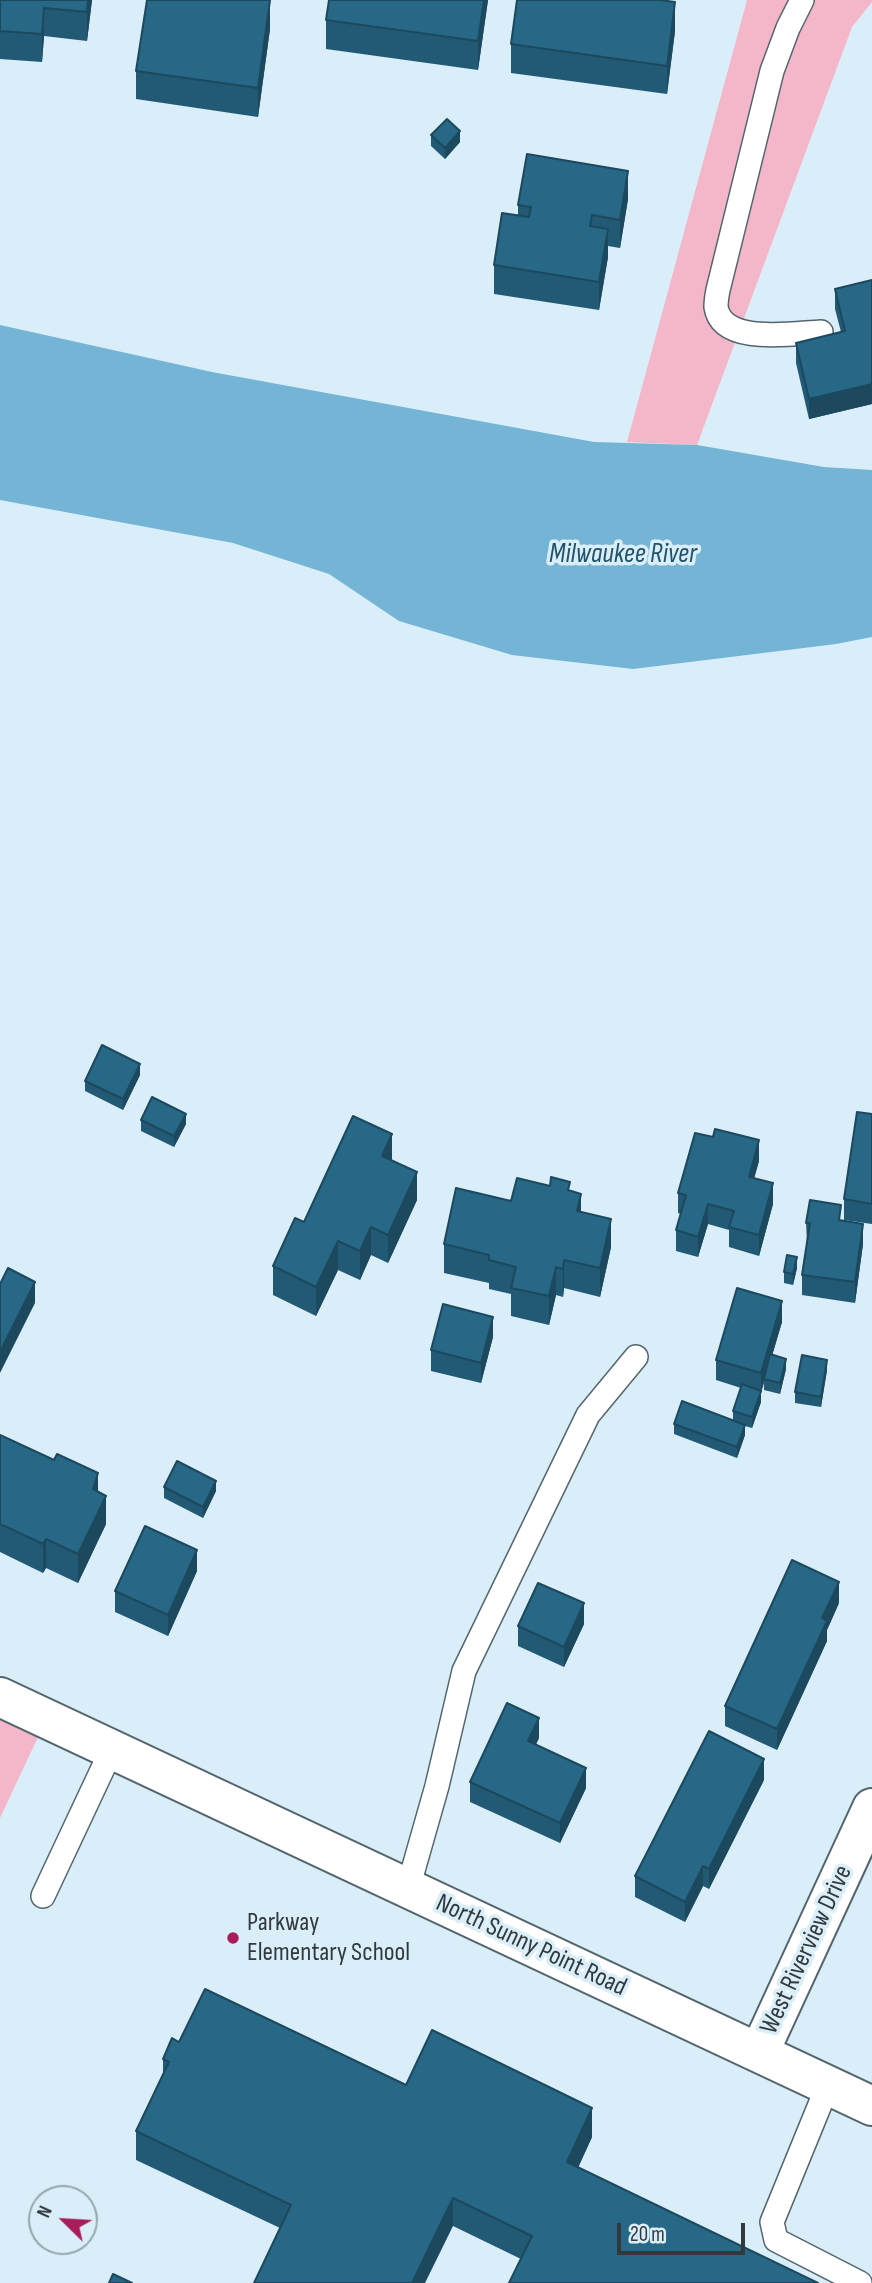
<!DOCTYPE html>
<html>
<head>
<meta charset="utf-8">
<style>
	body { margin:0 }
	#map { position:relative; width:872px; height:2283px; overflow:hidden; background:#daeef9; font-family:"Sofia Sans Condensed",sans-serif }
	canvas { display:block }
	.north { position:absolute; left:28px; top:2185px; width:70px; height:70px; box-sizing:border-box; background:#daeef9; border:2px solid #96a6ae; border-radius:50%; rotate:294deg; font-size:19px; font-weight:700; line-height:28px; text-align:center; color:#31393d }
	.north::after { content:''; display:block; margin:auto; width:24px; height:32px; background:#a91d5d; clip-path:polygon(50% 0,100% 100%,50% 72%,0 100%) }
	.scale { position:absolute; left:617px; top:2223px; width:128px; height:32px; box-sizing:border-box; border:4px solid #31393d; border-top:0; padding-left:9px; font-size:21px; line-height:24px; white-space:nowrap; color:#31393d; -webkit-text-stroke:5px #daeef9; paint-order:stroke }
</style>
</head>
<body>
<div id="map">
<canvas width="872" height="2283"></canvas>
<div class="north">N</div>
<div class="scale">20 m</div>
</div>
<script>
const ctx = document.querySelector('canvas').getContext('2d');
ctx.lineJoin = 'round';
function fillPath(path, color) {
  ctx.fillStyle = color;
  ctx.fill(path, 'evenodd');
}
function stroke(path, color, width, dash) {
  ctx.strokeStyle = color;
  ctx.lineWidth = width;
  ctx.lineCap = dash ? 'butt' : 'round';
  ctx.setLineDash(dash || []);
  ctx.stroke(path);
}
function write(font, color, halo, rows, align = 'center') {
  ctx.font = font + ' "Sofia Sans Condensed",sans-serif';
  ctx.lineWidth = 7;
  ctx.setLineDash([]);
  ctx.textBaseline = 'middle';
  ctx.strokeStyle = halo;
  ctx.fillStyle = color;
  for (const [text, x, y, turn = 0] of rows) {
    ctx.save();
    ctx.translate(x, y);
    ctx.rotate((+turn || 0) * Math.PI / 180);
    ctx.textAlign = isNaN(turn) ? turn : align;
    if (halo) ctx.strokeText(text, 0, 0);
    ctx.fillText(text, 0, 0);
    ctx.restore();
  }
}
const green = new Path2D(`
	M747 0H872V2L852 27 697 445 627 442Z
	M0 1716 39 1735 0 1818Z`);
const water = new Path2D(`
	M0 325 212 372 594 442 697 445 824 467 872 470V637L836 644 633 669 512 655 399 621 329 574 233 543 0 500Z`);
const service = new Path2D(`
	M802 0 788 28 772 71 718 290C717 295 716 302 716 307 722 346 794 333 821 332
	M408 1888 437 1786 464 1671 588 1415 636 1357
	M43 1896 112 1749
	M828 2085 772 2222 776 2240 860 2283`);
const minor = new Path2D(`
	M0 1697 872 2106
	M759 2053 872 1808`);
const wall = new Path2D(`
	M0 0H92L87 41 44 36 42 62 0 59Z
	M488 0 478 70 326 49V20Z
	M270 29 258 117 136 99V71Z
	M675 31 667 94 511 73V44Z
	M431 135 460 142 445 159 431 146Z
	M628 199 620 248 608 246V257L599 310 494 294V265L518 216V205Z
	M872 280V404L809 419 796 363V343L841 332 835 309V289Z
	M140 1075 123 1110 85 1091V1081Z
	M872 1114V1224L844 1220V1199Z
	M141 1120 186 1124 174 1147 141 1131Z
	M392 1161 417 1200 388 1263 371 1255 360 1280 338 1270 316 1316 273 1295V1266L304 1222Z
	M759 1161 754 1178 773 1204 759 1256 729 1247V1230L708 1224 698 1257 676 1251V1230L681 1214 678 1213V1193Z
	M570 1191 581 1212 611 1247 600 1297 564 1288 563 1297 556 1295 549 1325 511 1316V1294L489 1289V1283L444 1273V1244Z
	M841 1221 863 1244 855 1303 802 1295V1275L807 1243 806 1223Z
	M797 1268 793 1285 784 1283V1272Z
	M782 1322 772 1355 786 1369 780 1394 764 1390V1383L761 1393V1402L752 1428 745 1426V1435L737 1458 674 1434V1424L733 1420V1411L741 1388 716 1380V1360Z
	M493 1337 481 1383 431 1371V1350Z
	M827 1370 821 1407 795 1403V1392Z
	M0 1435 98 1492 106 1524 78 1583 46 1568 43 1573 0 1552Z
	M164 1487 216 1491 203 1518 164 1498Z
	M197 1571 168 1636 115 1612V1591Z
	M839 1603 827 1630V1641L777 1750 725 1726V1706Z
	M584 1624 564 1667 518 1646V1626Z
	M539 1738 536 1744 586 1788 560 1843 470 1802V1782Z
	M764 1780 709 1889 703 1886 685 1922 635 1897V1876Z
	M179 2042 406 2085 592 2137 578 2168 521 2259 453 2226 280 2228 136 2160V2131L163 2077V2059Z`);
const shadedWall = new Path2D(`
	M88 0H92L87 41V12Z
	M270 0V29L258 117V88Z
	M484 0H488L478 70V41Z
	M675 2V31L667 94V66Z
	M44 8V36L42 62V34Z
	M460 131V142L445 159V148Z
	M628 171V199L620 248V220Z
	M608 229V257L599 310V282Z
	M872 384V404L809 419V399Z
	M140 1064V1075L123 1110V1099Z
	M186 1114V1124L174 1147V1136Z
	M392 1134V1163L382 1156Z
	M759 1140V1161L749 1197V1177Z
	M417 1172V1200L388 1263V1235Z
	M773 1183V1204L759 1256V1235Z
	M581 1194V1222L577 1211Z
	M708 1204V1224L698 1257V1237Z
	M611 1219V1247L600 1297V1268Z
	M863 1224V1244L855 1303V1282Z
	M371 1227V1255L360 1280V1251Z
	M338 1241V1270L316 1316V1287Z
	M797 1257V1268L793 1285V1274Z
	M564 1260V1288L563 1297V1269Z
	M556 1267V1295L549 1325V1296Z
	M35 1282V1303L0 1373V1352Z
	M782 1301V1322L765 1380 764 1379 761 1393V1402L752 1428V1417L761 1391V1373Z
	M493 1317V1337L481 1383V1363Z
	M786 1359V1369L780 1394V1383Z
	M827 1360V1370L821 1407V1397Z
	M745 1425V1435L737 1458V1447Z
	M98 1473V1502L93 1489Z
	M216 1481V1491L203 1518V1507Z
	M106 1496V1524L78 1583V1554Z
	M46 1539V1568L43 1573V1544Z
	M197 1550V1571L168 1636V1615Z
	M839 1582V1603L827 1630V1641L777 1750V1729L822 1618Z
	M584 1603V1624L564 1667V1647Z
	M539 1718V1738L528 1761V1741Z
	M764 1759V1780L709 1889V1869Z
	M586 1768V1788L560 1843V1823Z
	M703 1866V1886L685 1922V1902Z
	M592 2108V2137L567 2191V2162Z
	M453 2198V2226L425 2283H412Z`);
const building = new Path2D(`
	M0 0H88L87 12 44 8 42 34 0 31Z
	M147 0H270L258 88 136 71Z
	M329 0H484L478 41 326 20Z
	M517 0H660L675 2 667 66 511 44Z
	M447 119 460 131 445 148 431 135Z
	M527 154 628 171 620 220 592 215 590 226 608 229 599 282 494 265 502 213 529 217 531 207 518 205Z
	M872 280V384L809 399 796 343 845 331 835 289Z
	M102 1045 140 1064 123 1099 85 1081Z
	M152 1097 186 1114 174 1136 141 1120Z
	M857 1112 872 1114V1204L844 1199Z
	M353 1116 392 1134 382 1156 417 1172 388 1235 371 1227 360 1251 338 1241 316 1287 273 1266 295 1218 304 1222Z
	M715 1129 759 1140 749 1177 773 1183 759 1235 729 1227 734 1211 708 1204 698 1237 676 1230 686 1195 678 1193 695 1133 713 1137Z
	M551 1177 570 1182 568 1190 581 1194 577 1211 611 1219 600 1268 564 1260 563 1269 556 1267 549 1296 511 1288 516 1267 489 1260V1255L444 1244 456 1188 511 1201 517 1178 550 1186Z
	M810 1200 841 1205 839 1220 863 1224 855 1282 802 1275 810 1223H806Z
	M787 1255 797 1257 793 1274 784 1272Z
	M8 1268 35 1282 0 1352V1284Z
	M737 1288 782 1301 761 1373 716 1360Z
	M443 1304 493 1317 481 1363 431 1350Z
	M770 1354 786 1359 780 1383 764 1379Z
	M802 1355 827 1360 821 1397 795 1392Z
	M742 1384 761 1391 752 1417 733 1411Z
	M682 1401 745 1425 737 1447 674 1424Z
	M0 1435 54 1460 57 1454 98 1473 93 1489 106 1496 78 1554 46 1539 43 1544 0 1524Z
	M177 1461 216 1481 203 1507 164 1487Z
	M145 1526 197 1550 168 1615 115 1591Z
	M792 1560 839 1582 822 1618 827 1621 777 1729 725 1706Z
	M538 1583 584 1603 564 1647 518 1626Z
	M507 1703 539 1718 528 1741 586 1768 560 1823 470 1782Z
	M709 1731 764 1759 709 1869 703 1866 685 1902 635 1876Z
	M205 1989 406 2085 432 2030 592 2108 567 2162 818 2283H509L532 2236 453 2198 412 2283H254L291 2205 136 2131 169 2062 163 2059 172 2038 179 2042Z
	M113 2274 132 2283H109Z`);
const markers = [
	[233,1938,7,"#a91d5d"]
];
const poiNames = [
	["Parkway",247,1923],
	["Elementary School",247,1953]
];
const streetNames = [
	["North Sunny Point Road",531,1946,25],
	["West Riverview Drive",807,1950,-65]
];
const waterNames = [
	["Milwaukee River",623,555]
];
fillPath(green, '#f4b7c9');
fillPath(water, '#74b4d4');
stroke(service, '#54656e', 26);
stroke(minor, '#54656e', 42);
stroke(service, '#fff', 23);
stroke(minor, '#fff', 38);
fillPath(wall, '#225974');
fillPath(shadedWall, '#1c495e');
fillPath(building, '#286887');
stroke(building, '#1c495e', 2);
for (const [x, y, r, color] of markers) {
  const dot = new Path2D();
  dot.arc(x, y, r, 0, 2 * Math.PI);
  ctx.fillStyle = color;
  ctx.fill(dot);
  stroke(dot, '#daeef9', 2.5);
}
write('26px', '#31393d', '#daeef9', poiNames, 'left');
write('26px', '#31393d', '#daeef9', streetNames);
write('italic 28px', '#21536a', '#daeef9', waterNames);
</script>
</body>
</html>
